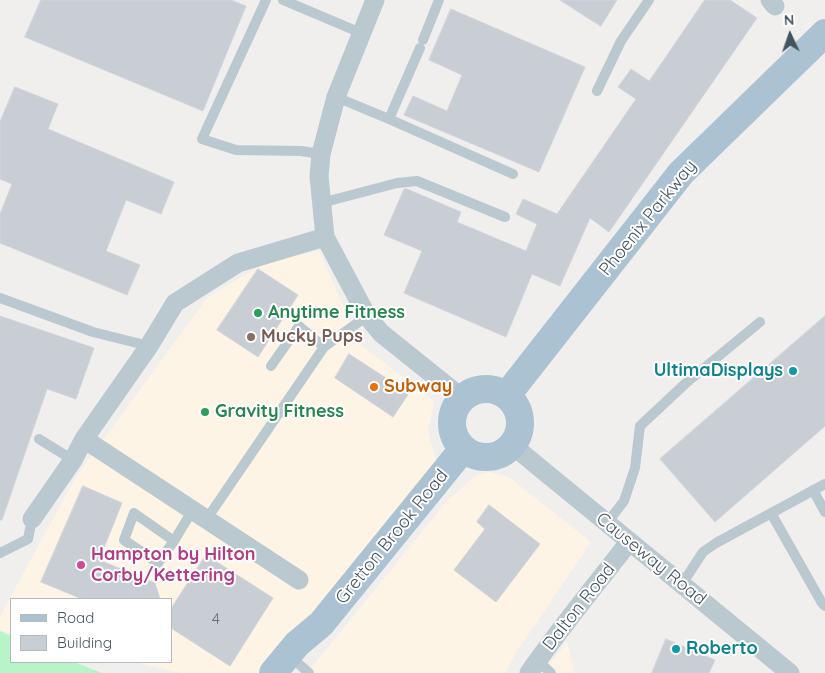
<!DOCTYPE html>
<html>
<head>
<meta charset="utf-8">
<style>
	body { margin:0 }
	#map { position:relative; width:825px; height:673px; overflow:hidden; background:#f1eeee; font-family:Quicksand,sans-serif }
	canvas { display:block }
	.legend { position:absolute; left:10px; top:598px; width:162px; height:65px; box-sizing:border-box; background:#fff; border:1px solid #b4bbbf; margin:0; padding:6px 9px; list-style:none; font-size:15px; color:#44545e }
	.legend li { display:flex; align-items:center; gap:10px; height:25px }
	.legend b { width:25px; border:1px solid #b4bbbf }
	.north { position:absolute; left:765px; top:10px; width:50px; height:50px; -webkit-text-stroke:4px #fff; paint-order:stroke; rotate:357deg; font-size:14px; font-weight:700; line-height:20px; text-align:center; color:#44545e }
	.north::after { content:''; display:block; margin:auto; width:18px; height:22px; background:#44545e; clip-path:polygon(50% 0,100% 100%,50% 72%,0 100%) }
</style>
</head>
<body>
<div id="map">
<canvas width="825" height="673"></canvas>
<ul class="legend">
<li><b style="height:6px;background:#aac2d1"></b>Road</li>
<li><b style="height:14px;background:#c9ced4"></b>Building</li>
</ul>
<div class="north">N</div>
</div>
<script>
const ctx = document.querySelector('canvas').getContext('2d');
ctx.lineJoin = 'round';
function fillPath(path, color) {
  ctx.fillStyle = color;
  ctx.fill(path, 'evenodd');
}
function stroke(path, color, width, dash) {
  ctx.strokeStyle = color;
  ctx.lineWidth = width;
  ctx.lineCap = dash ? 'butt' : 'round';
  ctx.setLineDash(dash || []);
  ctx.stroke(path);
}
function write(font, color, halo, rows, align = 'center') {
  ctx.font = font + ' Quicksand,sans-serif';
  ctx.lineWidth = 4;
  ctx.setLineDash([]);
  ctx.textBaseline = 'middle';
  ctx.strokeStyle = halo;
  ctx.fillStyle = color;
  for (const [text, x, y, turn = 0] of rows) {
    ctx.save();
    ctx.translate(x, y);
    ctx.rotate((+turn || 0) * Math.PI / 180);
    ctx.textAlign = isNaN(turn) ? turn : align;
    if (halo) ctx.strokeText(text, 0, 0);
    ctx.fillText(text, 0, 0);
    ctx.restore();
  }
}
const commercial = new Path2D(`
	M319 251 360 344 434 401 428 431 438 470 266 673H181L134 662H171V599H11V633L0 630V616L76 477 208 297 270 260Z
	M489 472 500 474 510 478 591 542 517 651 505 673H307L447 501 476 475Z
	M567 642 574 673H542Z`);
const green = new Path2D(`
	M0 631 11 636V662H74L102 673H0Z`);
const building = new Path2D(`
	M41 0H231L246 6 203 111 25 37Z
	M560 0H617L601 26Z
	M705 0H730L757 18 609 232 590 218 560 286 532 274 506 337 404 293 422 251 384 235 404 189H407L461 212 457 222 526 251 537 224 516 214 523 199 557 214 636 99 618 87 631 69 649 81Z
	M451 9 585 67 539 172 404 115 413 96 447 111 462 75 429 60Z
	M15 87 58 104 48 129 174 182 161 214 126 200 106 251 140 265 127 295 0 243V214L12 184 0 179V122Z
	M258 269 298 295 258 357 217 330Z
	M0 316 94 348 76 399 47 389 2 520H0Z
	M825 316V426L715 522 660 459Z
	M349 354 409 393 393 417 335 378Z
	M83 486 122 503 99 560 155 583 160 599H82L41 582Z
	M489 505 540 544 496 602 454 570 485 529 477 522Z
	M206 555 273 598 230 666 171 628V609Z
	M666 639 715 660 709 673H652Z`);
const service = new Path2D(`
	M266 0 202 139 236 150 301 151 321 154
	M283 0 361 33
	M423 40 439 0
	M597 91 621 41 649 0
	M336 97 389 119 513 174
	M389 119 420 48
	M321 203 397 183 417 181 505 217
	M0 298 93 332 149 346
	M271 366 299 326 324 347
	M39 439 73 460
	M813 490 825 512
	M771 513 822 603 825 606
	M206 520 324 347 367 316
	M607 523 624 501 635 468 640 426 686 383 760 322
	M174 541 134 513 124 540 158 563 174 541 192 511
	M0 553 28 539 32 519
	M682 584 703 552 716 543 825 484
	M538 661 551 673
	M300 665 309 673`);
const minor = new Path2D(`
	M375 0 336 97 321 154 319 176 325 237 367 316 381 333 462 398
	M770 0 775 6
	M84 439 299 580
	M512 445 790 673
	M32 519 73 460 84 439 149 346 175 303 238 263 325 237
	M529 673C560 628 596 585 629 542`);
const primary = new Path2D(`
	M452 423a34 34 0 1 1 68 0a34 34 0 1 1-68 0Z
	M507 395 681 173 825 33
	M273 673 297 644 321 624 463 449`);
const markers = [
	[258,313,5,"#2e9e5b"],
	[251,337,5,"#8d6e63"],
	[793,371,5,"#0f9aa8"],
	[374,387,5,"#e8710a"],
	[205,412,5,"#2e9e5b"],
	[81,565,5,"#d1479c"],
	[676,649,5,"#0f9aa8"]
];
const numberNames = [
	["4",216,619]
];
const streetNames = [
	["Phoenix Parkway",648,218,-51],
	["Gretton Brook Road",392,537,-51],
	["Causeway Road",651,559,39],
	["Dalton Road",579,607,-52]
];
const leisureNames = [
	["Anytime Fitness",268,313],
	["Gravity Fitness",215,412]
];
const educationNames = [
	["Mucky Pups",261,337]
];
const cultureNames = [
	["UltimaDisplays",783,371],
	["Roberto",686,649,"left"]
];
const foodNames = [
	["Subway",384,387]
];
const hotelNames = [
	["Hampton by Hilton",91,555],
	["Corby/Kettering",91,576]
];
fillPath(commercial, '#fef4e5');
fillPath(green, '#b7f4c8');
fillPath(building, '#c9ced4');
stroke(building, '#d1d5db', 1);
stroke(service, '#bac8cf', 10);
stroke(minor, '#bac8cf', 19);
stroke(primary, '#aac2d1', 28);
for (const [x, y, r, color] of markers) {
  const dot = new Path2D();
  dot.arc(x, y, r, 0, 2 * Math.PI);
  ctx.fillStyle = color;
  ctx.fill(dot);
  stroke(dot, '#fff', 2);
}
write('15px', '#65727c', null, numberNames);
write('18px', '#44545e', '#fff', streetNames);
write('bold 18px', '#27864d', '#fff', leisureNames, 'left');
write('bold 18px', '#785e54', '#fff', educationNames, 'left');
write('bold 18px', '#0d838f', '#fff', cultureNames, 'right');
write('bold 18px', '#c56008', '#fff', foodNames, 'left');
write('bold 18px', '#b23c85', '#fff', hotelNames, 'left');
</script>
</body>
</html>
